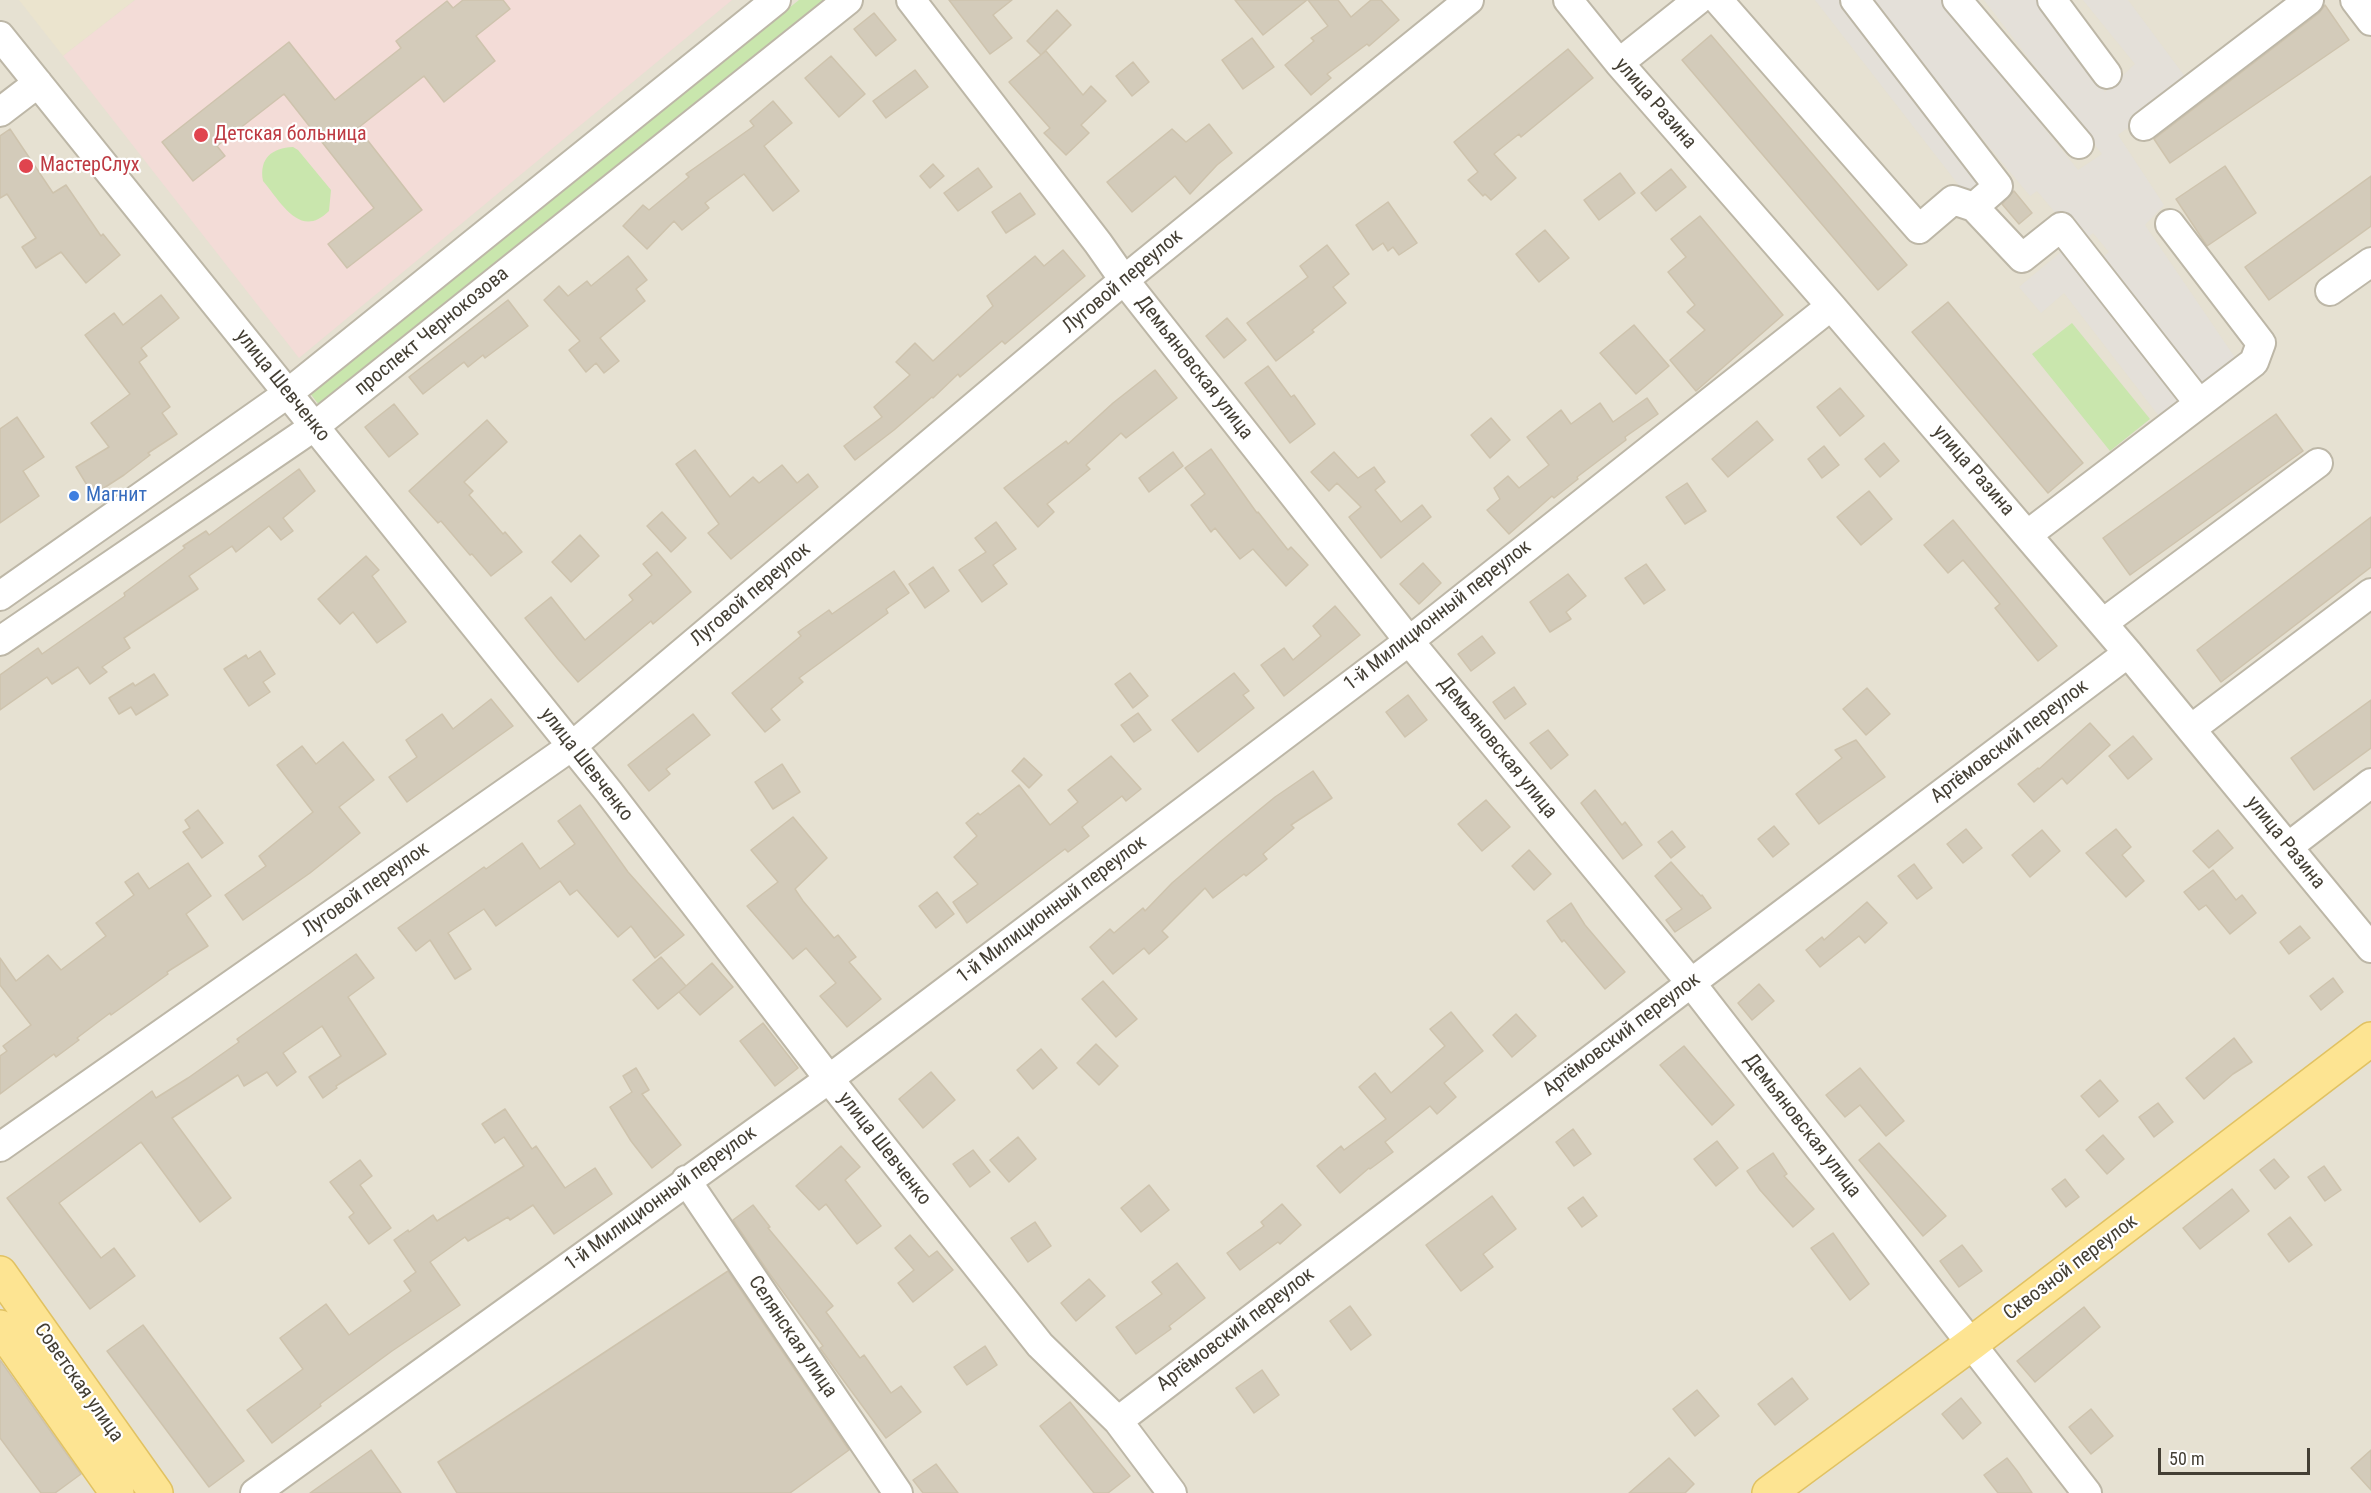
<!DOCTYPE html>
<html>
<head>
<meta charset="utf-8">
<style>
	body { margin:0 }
	#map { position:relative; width:2371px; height:1493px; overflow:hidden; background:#f2eee4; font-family:"Roboto Condensed",sans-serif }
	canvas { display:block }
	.scale { position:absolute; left:2158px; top:1448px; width:152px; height:27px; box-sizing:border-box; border:3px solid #443f34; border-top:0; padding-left:8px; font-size:18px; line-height:21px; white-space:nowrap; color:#443f34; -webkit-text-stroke:4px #fff; paint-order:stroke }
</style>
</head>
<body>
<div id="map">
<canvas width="2371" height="1493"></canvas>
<div class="scale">50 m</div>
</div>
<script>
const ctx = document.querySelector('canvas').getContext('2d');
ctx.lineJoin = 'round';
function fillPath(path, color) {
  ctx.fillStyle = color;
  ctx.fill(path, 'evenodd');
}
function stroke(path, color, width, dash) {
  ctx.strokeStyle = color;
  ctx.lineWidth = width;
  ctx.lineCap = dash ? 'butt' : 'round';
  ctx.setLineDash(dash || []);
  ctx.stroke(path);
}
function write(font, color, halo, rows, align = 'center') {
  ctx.font = font + ' "Roboto Condensed",sans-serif';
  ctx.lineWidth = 4.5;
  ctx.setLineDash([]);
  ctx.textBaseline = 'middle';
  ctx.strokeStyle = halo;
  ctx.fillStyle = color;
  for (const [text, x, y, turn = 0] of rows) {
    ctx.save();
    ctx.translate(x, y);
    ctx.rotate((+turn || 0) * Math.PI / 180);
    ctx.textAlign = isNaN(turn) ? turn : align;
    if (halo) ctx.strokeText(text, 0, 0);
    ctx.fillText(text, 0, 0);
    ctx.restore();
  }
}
const residential = new Path2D(`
	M0 0H2371V1493H0Z`);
const industrial = new Path2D(`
	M1815 0H1843L1986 184 1968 197Z
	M1867 0H1941L2078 170 2102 154 1984 0H2037L2105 92 2135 64 2083 0H2128L2189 82 2118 135 2164 205 2145 225 2240 365 2204 390 2104 256 2109 252 2093 233 2081 243 2037 191 2030 196Z
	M2068 246 2088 271 2081 278 2180 403 2162 420 2064 293 2041 313 2019 287Z`);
const education = new Path2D(`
	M19 0H135L63 56Z`);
const medical = new Path2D(`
	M135 0H732L299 358 63 56Z`);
const green = new Path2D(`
	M799 0H828L323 410 309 392Z
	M293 147 298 150 331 190 329 211C300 240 281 202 263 181 259 158 272 148 293 147Z
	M2072 323 2150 419 2110 451 2032 354Z`);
const building = new Path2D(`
	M463 0H503L510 9 476 36 495 61 444 102 424 76 358 128 422 210 347 268 328 244 374 208 284 94 217 146 225 156 193 181 162 142 289 42 335 100 401 48 396 41 447 1 453 8Z
	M949 0H1012L993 15 1012 38 990 54Z
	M1235 0H1307L1263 35Z
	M1308 0H1338L1351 17 1371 0H1381L1399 20 1369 46 1367 44 1327 74 1331 78 1311 95 1285 65 1314 41 1311 38 1328 26Z
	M2325 5 2349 40 2170 163 2154 139 2319 13Z
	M1057 10 1071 25 1042 54 1046 51 1083 95 1091 86 1106 101 1081 125 1089 133 1066 155 1044 133 1050 128 1009 82 1041 55 1027 41Z
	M874 13 896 40 876 56 854 29Z
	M1711 35 1907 265 1878 290 1682 60Z
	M1252 38 1274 67 1243 89 1222 60Z
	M1568 49 1593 78 1521 137 1519 134 1494 154 1516 178 1491 200 1485 194 1483 196 1468 180 1478 172 1454 142Z
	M831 56 865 94 839 117 805 78Z
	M1133 62 1149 82 1132 96 1116 76Z
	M915 70 928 87 886 118 873 101Z
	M773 101 792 123 764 146 799 191 773 211 744 174 705 203 709 208 682 230 674 221 647 249 623 226 643 205 649 210 689 177 686 174 754 126 750 121Z
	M1209 124 1232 153 1217 165 1190 194 1175 176 1132 212 1107 182 1172 129 1186 142Z
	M10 129 53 193 66 185 101 236 103 234 120 255 86 283 61 252 36 268 22 247 36 238 7 194 0 198V136Z
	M933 164 944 176 930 188 920 176Z
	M2225 166 2256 213 2207 246 2176 199Z
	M978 168 992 187 958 211 944 193Z
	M1671 169 1686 187 1656 211 1641 193Z
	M1620 173 1635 193 1599 220 1584 200Z
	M2371 176V226L2269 300 2245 267Z
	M2014 191 2032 213 2019 224 2002 204Z
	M1020 193 1035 214 1006 233 992 212Z
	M1388 202 1417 243 1399 255 1393 247 1388 251 1383 243 1373 250 1356 225Z
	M1700 216 1783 315 1696 391 1670 360 1705 330 1687 312 1695 305 1668 272 1686 257 1671 239Z
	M1545 230 1569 258 1539 282 1516 254Z
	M1327 245 1349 274 1333 287 1346 303 1312 330 1314 332 1276 361 1247 323 1308 277 1300 266Z
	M1063 250 1085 276 1005 344 1002 341 960 377 958 374 933 398 932 397 894 430 855 460 844 446 882 417 874 407 910 375 896 362 915 343 933 361 993 306 987 296 1035 256 1044 266Z
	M628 256 647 280 636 289 645 301 600 338 619 361 604 373 596 363 586 372 569 350 580 341 544 300 559 286 568 296 587 281 591 286Z
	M161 295 179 318 141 348 147 356 139 362 170 407 162 413 177 434 148 453 150 455 124 475 93 495 76 467 109 447 91 423 130 394 85 335 114 313 123 325Z
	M508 300 528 326 485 358 483 355 468 367 464 362 423 394 409 377Z
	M1948 302 2083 463 2048 493 1912 332Z
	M1227 318 1246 340 1224 358 1206 336Z
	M1634 325 1669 366 1636 394 1600 353Z
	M1268 366 1291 397 1294 395 1315 424 1290 443 1245 383Z
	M1155 370 1177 398 1126 438 1121 433 1086 465 1090 469 1047 504 1054 512 1038 527 1004 488 1066 441 1068 444 1113 403Z
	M1840 388 1864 416 1840 436 1817 407Z
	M1647 398 1658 414 1625 437 1626 440 1577 477 1578 479 1554 498 1552 496 1509 534 1487 510 1500 499 1494 488 1508 476 1519 488 1549 465 1527 437 1561 410 1571 424 1600 403 1613 422Z
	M394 404 418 434 389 457 365 427Z
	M2276 414 2303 451 2130 575 2103 538Z
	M17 417 44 457 23 471 39 496 0 523V429Z
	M1491 418 1510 440 1490 458 1471 435Z
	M487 420 507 442 464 482 473 491 469 495 503 534 505 532 522 552 491 576 472 554 470 555 441 521 438 523 409 491Z
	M1757 421 1773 440 1728 477 1712 459Z
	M1884 443 1899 461 1880 477 1865 459Z
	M1824 446 1839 465 1822 478 1808 459Z
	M1211 449 1257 513 1258 512 1288 550 1291 547 1308 565 1286 586 1253 549 1240 559 1215 528 1211 532 1191 505 1205 494 1185 468Z
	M695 450 730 497 753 477 759 483 782 465 797 483 808 474 818 487 731 559 708 533 719 524 676 464Z
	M1173 452 1183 466 1149 492 1139 478Z
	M1334 452 1358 478 1374 467 1385 482 1375 490 1401 522 1422 505 1431 517 1381 558 1349 517 1361 507 1337 483 1329 491 1311 472Z
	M299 469 315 491 283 518 293 531 281 540 269 526 236 552 232 546 189 576 198 589 124 638 130 648 102 667 107 672 90 684 78 667 52 684 47 677 0 710V675L38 648 42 654 125 596 124 593 185 548 183 546 206 531 209 535Z
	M1687 483 1706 511 1685 524 1666 497Z
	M1869 491 1892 519 1861 545 1837 517Z
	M662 512 686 538 671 552 647 526Z
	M2371 517V567L2221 682 2197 650Z
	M1953 520 2057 646 2038 661 1995 608 2000 604 1963 560 1948 573 1924 545Z
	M996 522 1016 549 993 565 1007 584 982 602 959 570 986 552 975 538Z
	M580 535 599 556 571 582 552 562Z
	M657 552 691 592 653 624 651 621 578 682 558 659 525 618 551 597 585 640 633 600 629 595 652 575 643 564Z
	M366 556 379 570 372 576 406 622 377 643 353 612 340 624 318 599Z
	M1423 563 1441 583 1419 604 1400 584Z
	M1646 564 1665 590 1644 604 1625 578Z
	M933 567 949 591 925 608 909 584Z
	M894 571 909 593 886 609 888 613 799 678 803 682 771 709 780 720 765 732 732 693 801 636 798 632 829 610 832 614Z
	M1568 574 1586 596 1566 612 1571 619 1550 632 1530 602Z
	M1335 606 1360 635 1284 696 1261 665 1284 648 1293 660 1321 636 1313 626Z
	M1482 636 1495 653 1471 671 1458 654Z
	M260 651 275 674 263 682 270 692 249 706 224 669 246 655 248 659Z
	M1130 673 1148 696 1133 708 1115 684Z
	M1234 673 1249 691 1243 695 1254 708 1198 752 1172 720Z
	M154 674 168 695 136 715 131 707 119 714 109 698 133 683 135 686Z
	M1514 687 1526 704 1505 719 1493 702Z
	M1867 688 1890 714 1866 735 1843 709Z
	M1408 695 1427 720 1405 737 1386 712Z
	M491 699 513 726 407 802 389 777 417 757 406 740 442 714 453 729Z
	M2371 700V748L2314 790 2291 758Z
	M1138 713 1151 730 1134 742 1121 725Z
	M693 714 710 735 666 769 670 774 649 791 628 765Z
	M2090 723 2110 745 2067 784 2062 778 2034 802 2018 784 2038 768 2039 769Z
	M1548 730 1568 755 1551 769 1530 743Z
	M2133 736 2152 759 2128 779 2109 756Z
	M1856 740 1885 777 1819 824 1796 794 1842 758 1835 750Z
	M343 742 374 780 339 807 360 833 310 873 243 920 225 895 266 866 259 856 313 812 277 765 302 746 316 764Z
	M1111 756 1141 789 1126 801 1122 796 1082 827 1089 836 1068 852 1065 849 967 923 953 902 978 884 954 857 977 836 966 823 978 813 980 815 1019 785 1050 825 1078 802 1068 790Z
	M1024 758 1042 775 1029 788 1012 771Z
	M782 764 800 792 773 809 755 782Z
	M1313 771 1332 798 1291 825 1294 828 1263 854 1267 859 1246 876 1244 874 1213 898 1205 888 1162 931 1168 937 1149 954 1144 948 1113 974 1090 947 1110 929 1114 933 1143 908 1145 911 1172 883 1220 842 1275 797Z
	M1595 790 1622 825 1625 822 1642 845 1623 859 1581 803Z
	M1486 800 1510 827 1482 851 1458 824Z
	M580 805 628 872 684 935 655 958 631 926 618 937 577 890 570 895 560 881 496 926 484 909 448 933 471 969 455 979 430 940 416 951 398 928 484 867 486 869 522 843 540 869 575 844 558 821Z
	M198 810 223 843 202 858 183 832 190 828 185 820Z
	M793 817 827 858 795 889 803 901 834 938 838 935 856 957 849 962 881 999 847 1027 820 996 836 983 806 948 793 959 747 906 778 882 751 850Z
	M1774 826 1789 844 1773 857 1758 839Z
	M1966 829 1982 848 1963 863 1947 844Z
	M2116 829 2131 847 2122 855 2144 881 2126 897 2086 853Z
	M2042 830 2060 851 2030 877 2012 855Z
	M2218 830 2233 848 2209 868 2193 851Z
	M1672 831 1685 847 1671 858 1658 842Z
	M1529 850 1551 874 1534 890 1512 866Z
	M1671 862 1701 896 1702 895 1711 908 1675 932 1666 920 1682 909 1655 876Z
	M188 863 211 896 186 914 208 946 167 972 168 974 111 1015 110 1013 77 1038 79 1040 56 1057 54 1054 0 1094V1056L7 1051 3 1046 31 1025 0 985V958L16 981 48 955 61 970 106 936 96 923 134 895 125 882 138 873 149 889Z
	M1914 864 1932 888 1917 899 1898 876Z
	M2213 870 2236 900 2242 895 2256 913 2230 934 2206 905 2199 910 2184 892Z
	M937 892 954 914 936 928 919 906Z
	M1867 902 1887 923 1865 943 1859 936 1820 967 1806 950 1822 937 1824 940Z
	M1571 903 1585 925 1625 972 1605 989 1564 940 1562 942 1547 921Z
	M2300 926 2310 938 2289 954 2280 942Z
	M356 954 374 978 348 997 386 1054 336 1086 337 1088 323 1098 309 1077 341 1056 322 1026 283 1053 296 1072 277 1086 267 1072 244 1086 238 1075 172 1118 231 1198 200 1222 141 1142 59 1203 101 1258 114 1248 135 1276 90 1309 7 1198 152 1091 156 1098 188 1078 239 1042 237 1039Z
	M661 957 686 986 712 963 733 987 700 1015 679 992 685 987 658 1009 633 980Z
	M2333 978 2343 992 2321 1010 2310 996Z
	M1103 981 1137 1019 1116 1037 1082 999Z
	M1759 984 1774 1001 1752 1020 1738 1003Z
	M1451 1012 1483 1051 1444 1083 1456 1097 1437 1114 1430 1106 1385 1142 1393 1152 1370 1169 1369 1168 1340 1193 1317 1166 1341 1146 1344 1150 1386 1119 1359 1087 1375 1073 1391 1093 1445 1046 1430 1029Z
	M1516 1014 1536 1036 1512 1057 1493 1035Z
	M763 1023 798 1068 775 1086 740 1041Z
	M2234 1038 2252 1062 2233 1074 2204 1099 2186 1078Z
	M1096 1044 1118 1066 1099 1085 1077 1063Z
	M1684 1046 1734 1105 1712 1125 1660 1065Z
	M1041 1049 1057 1068 1033 1089 1017 1070Z
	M636 1068 649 1090 642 1094 681 1145 652 1168 631 1141 610 1107 632 1092 623 1076Z
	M1860 1068 1904 1121 1886 1136 1860 1105 1845 1117 1826 1095Z
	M931 1072 955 1100 923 1128 899 1099Z
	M2100 1080 2118 1101 2099 1117 2081 1096Z
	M2158 1103 2173 1122 2154 1137 2139 1117Z
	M505 1109 532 1149 536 1146 565 1188 595 1168 612 1194 554 1234 533 1205 510 1220 508 1217 468 1241 465 1237 430 1262 460 1305 392 1351 320 1404 321 1406 272 1443 247 1410 303 1369 280 1338 326 1304 349 1335 411 1291 404 1281 416 1272 394 1240 408 1230 409 1232 433 1215 437 1221 524 1166 504 1137 495 1143 482 1124Z
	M1573 1129 1591 1154 1574 1166 1556 1142Z
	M2103 1135 2124 1159 2107 1174 2086 1150Z
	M1018 1137 1036 1159 1009 1182 990 1160Z
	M1717 1141 1738 1168 1716 1186 1694 1159Z
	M1879 1143 1946 1216 1923 1236 1859 1160Z
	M841 1146 860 1167 845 1180 881 1226 857 1244 826 1204 819 1210 796 1186Z
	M973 1150 990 1172 970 1187 953 1164Z
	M1773 1153 1787 1174 1784 1176 1814 1209 1793 1227 1760 1190 1747 1171Z
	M2274 1159 2289 1177 2275 1189 2260 1170Z
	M360 1160 372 1176 360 1185 391 1228 369 1244 349 1217 354 1213 330 1182Z
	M2324 1166 2341 1190 2325 1201 2308 1177Z
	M2065 1179 2079 1197 2066 1207 2052 1189Z
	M1149 1185 1169 1210 1141 1232 1121 1208Z
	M2232 1189 2249 1211 2200 1249 2183 1228Z
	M1492 1196 1516 1229 1483 1254 1493 1267 1461 1291 1426 1245Z
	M1583 1197 1597 1216 1582 1227 1568 1208Z
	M1282 1204 1301 1225 1280 1244 1278 1242 1240 1270 1227 1253 1264 1226 1261 1222Z
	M753 1205 770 1227 768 1228 833 1306 826 1312 860 1358 864 1355 891 1393 901 1386 921 1412 886 1438 838 1373 820 1348 823 1346 769 1273 733 1220Z
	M2290 1217 2312 1245 2289 1262 2268 1234Z
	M1035 1222 1051 1246 1028 1262 1011 1238Z
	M1833 1233 1869 1284 1850 1300 1811 1248Z
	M910 1235 929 1257 937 1251 953 1270 913 1302 898 1283 914 1270 895 1248Z
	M1962 1245 1982 1271 1959 1287 1940 1261Z
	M1177 1263 1205 1298 1169 1326 1171 1329 1136 1354 1116 1327 1162 1294 1152 1282Z
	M728 1271 849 1450 790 1493H457L438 1462Z
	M1089 1279 1105 1296 1076 1321 1061 1303Z
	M1350 1306 1371 1335 1351 1350 1330 1321Z
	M2084 1307 2100 1327 2035 1382 2017 1361Z
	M143 1325 244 1461 209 1487 107 1351Z
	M985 1346 997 1365 967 1385 954 1367Z
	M0 1360 81 1474 55 1493H41L0 1438Z
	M1262 1370 1279 1395 1254 1413 1236 1388Z
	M1792 1378 1808 1399 1775 1425 1758 1404Z
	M1697 1390 1719 1416 1695 1436 1673 1409Z
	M1961 1398 1981 1423 1963 1439 1942 1414Z
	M1070 1402 1130 1476 1108 1493H1094L1040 1426Z
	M2091 1409 2113 1436 2091 1454 2069 1427Z
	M371 1450 401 1493H310Z
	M2371 1450V1490L2351 1468Z
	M1669 1458 1694 1484 1685 1493H1629Z
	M2007 1458 2018 1472 2032 1493H1998L1984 1475Z
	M936 1464 958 1493H923L913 1480Z`);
const minor = new Path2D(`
	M911 0 1098 243 1124 280 1409 641 1691 983 2087 1493
	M1568 0 1619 63 1831 306 2128 653 2371 948
	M1718 0 1919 229 1953 200 1974 207 1998 186 1855 0
	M1957 0 2079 144
	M2052 0 2107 74
	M2355 0 2371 21
	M0 36 608 791 829 1079 1040 1345 1118 1421 1172 1493
	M1619 63 1698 0
	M0 112 38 83
	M2144 126 2309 0
	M1974 207 2022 258 2061 227 2198 402
	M2330 291 2371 262
	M2027 535 2254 362 2261 343 2170 224
	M0 596 287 394 776 0
	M2103 623 2318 463
	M0 641 315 426 848 0
	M2191 729 2371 593
	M2288 847 2371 783
	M0 1147 572 746 1124 280 1469 0
	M686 1180 898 1493
	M1118 1421 1691 983 2128 653
	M255 1493 829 1079 1409 641 1831 306`);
const major = new Path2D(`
	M0 1273 156 1493
	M0 1327 117 1493
	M1769 1493 1971 1344 2371 1039`);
const markers = [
	[201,135,8,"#e0444e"],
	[26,166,8,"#e0444e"],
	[74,496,6,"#3f7fe0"]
];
const streetNames = [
	["улица Разина",1655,104,49],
	["Луговой переулок",1123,282,-40],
	["проспект Чернокозова",432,332,-39],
	["Демьяновская улица",1194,368,52],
	["улица Шевченко",282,386,51],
	["улица Разина",1973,471,49],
	["Луговой переулок",751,595,-40],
	["1-й Милиционный переулок",1438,616,-38],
	["Артёмовский переулок",2010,742,-37],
	["Демьяновская улица",1497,748,51],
	["улица Шевченко",586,765,52],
	["улица Разина",2285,843,51],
	["Луговой переулок",366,890,-35],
	["1-й Милиционный переулок",1052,910,-37],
	["Артёмовский переулок",1622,1035,-37],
	["Демьяновская улица",1802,1126,52],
	["улица Шевченко",884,1149,52],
	["1-й Милиционный переулок",661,1199,-36],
	["Сквозной переулок",2071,1268,-37],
	["Артёмовский переулок",1236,1330,-37],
	["Селянская улица",792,1337,56],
	["Советская улица",78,1383,55]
];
const healthNames = [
	["Детская больница",214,135],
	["МастерСлух",40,166]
];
const shopNames = [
	["Магнит",86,496]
];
fillPath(residential, '#e6e1d2');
fillPath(industrial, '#e4e0d9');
fillPath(education, '#ebe4ce');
fillPath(medical, '#f3dcd7');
fillPath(green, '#c9e6ad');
fillPath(building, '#d3cbba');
stroke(building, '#cec3ad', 1.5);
stroke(minor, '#bdb7a7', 32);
stroke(major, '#e1c262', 36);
stroke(minor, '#fff', 28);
stroke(major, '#fde492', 33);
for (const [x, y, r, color] of markers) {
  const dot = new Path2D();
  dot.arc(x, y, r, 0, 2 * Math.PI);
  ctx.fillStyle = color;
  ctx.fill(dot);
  stroke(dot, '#fff', 2);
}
write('20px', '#443f34', '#fff', streetNames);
write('20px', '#be3a42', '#fff', healthNames, 'left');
write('20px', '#366cbe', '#fff', shopNames, 'left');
</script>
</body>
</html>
